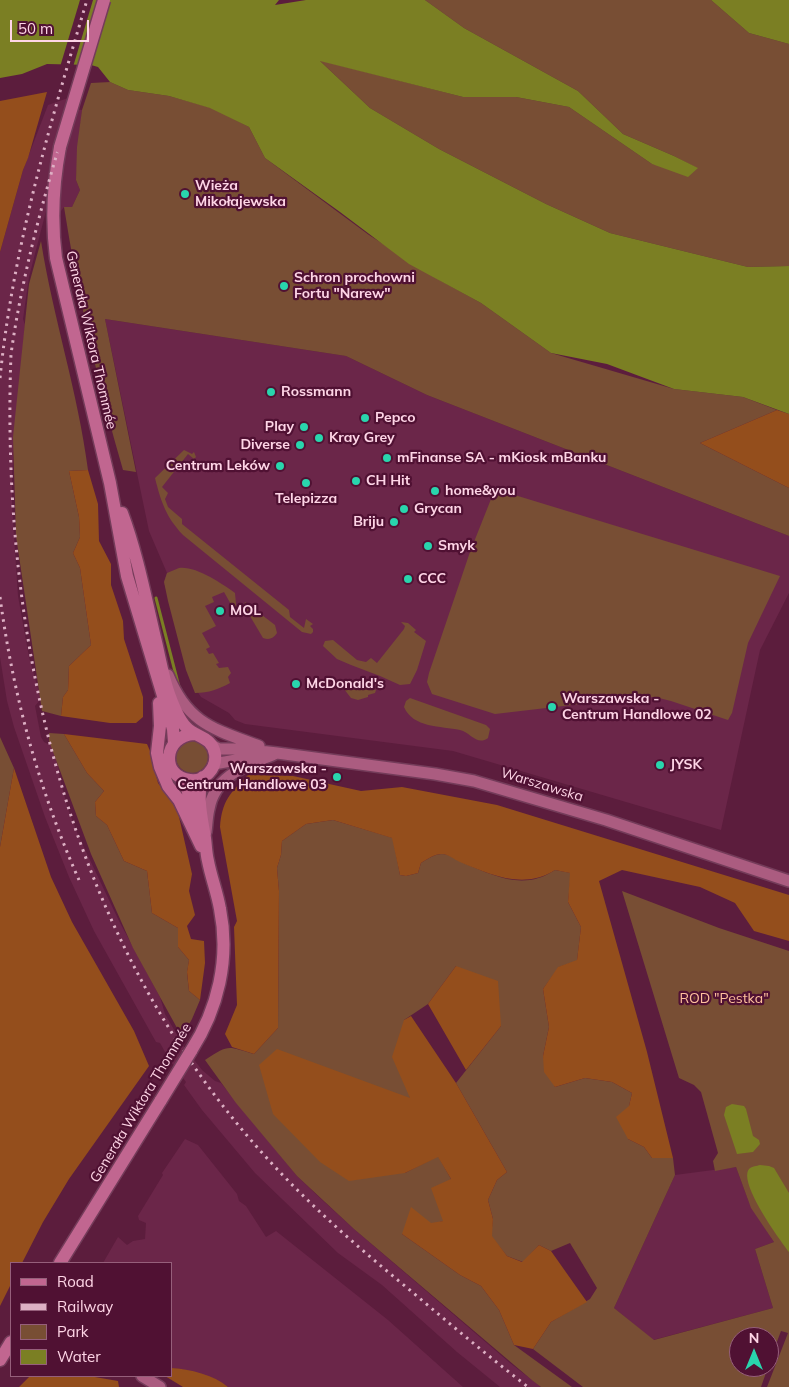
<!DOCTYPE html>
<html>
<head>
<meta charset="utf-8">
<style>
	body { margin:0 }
	#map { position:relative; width:789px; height:1387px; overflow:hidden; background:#5c1d3d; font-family:Mulish,sans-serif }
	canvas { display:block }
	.legend { position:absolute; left:10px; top:1262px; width:162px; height:115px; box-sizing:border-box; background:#501133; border:1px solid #965f7b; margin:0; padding:6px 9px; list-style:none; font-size:15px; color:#fed5e6 }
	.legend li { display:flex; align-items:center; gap:10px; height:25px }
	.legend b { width:25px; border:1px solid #965f7b }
	.north { position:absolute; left:729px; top:1327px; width:50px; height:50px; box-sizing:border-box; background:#501133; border:1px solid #965f7b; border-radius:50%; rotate:0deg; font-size:14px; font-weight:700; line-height:20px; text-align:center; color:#fed5e6 }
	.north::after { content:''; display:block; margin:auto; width:18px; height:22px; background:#29d5ad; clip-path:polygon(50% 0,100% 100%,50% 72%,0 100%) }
	.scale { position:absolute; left:10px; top:20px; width:79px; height:22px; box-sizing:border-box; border:2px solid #fed5e6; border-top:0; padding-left:6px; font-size:15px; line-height:18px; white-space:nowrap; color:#fed5e6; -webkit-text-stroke:4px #501133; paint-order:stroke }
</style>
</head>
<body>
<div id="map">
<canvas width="789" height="1387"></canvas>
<ul class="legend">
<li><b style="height:6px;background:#c16690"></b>Road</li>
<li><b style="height:6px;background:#ddb0c4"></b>Railway</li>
<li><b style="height:14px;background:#784e34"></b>Park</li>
<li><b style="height:14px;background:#7b7f23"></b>Water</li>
</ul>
<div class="north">N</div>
<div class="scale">50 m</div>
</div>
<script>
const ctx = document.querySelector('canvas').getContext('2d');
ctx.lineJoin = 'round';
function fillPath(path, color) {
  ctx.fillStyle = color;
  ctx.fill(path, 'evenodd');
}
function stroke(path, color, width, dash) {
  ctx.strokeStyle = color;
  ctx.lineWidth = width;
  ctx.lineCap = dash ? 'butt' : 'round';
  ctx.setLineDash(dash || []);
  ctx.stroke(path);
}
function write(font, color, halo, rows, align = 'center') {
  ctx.font = font + ' Mulish,sans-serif';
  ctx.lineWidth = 4.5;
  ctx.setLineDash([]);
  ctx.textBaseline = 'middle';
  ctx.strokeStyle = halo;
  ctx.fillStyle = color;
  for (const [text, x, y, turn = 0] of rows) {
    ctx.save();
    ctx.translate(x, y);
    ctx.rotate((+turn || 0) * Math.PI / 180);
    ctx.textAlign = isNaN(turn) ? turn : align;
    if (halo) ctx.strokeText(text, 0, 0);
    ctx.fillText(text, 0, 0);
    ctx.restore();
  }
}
const built = new Path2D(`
	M71 97 76 109 82 110 76 180 80 190 72 207H64L61 211H46L29 277 23 319 25 325 12 473V505L18 596 29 657 41 699 35 706 41 737 44 742 48 744 55 743 60 779 68 809 79 837 119 921 160 997 165 1014 184 1047 202 1070 215 1081 221 1083 297 1176 319 1197 354 1229 510 1363 541 1387H500L457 1352 382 1285 338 1253 255 1173 202 1110 184 1085 186 1082 169 1059 160 1043 156 1042 94 931 69 877 45 817 14 727 7 701 0 657V252L23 170 48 105Z
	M105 319 346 356 427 395 789 536V593L760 650 721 830 453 751 245 724 235 720 229 713 201 697 191 682 164 582 167 573 149 531Z
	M185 1139 198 1145 237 1194 239 1201 246 1206 266 1237 276 1231 388 1320 463 1387H228L215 1379 181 1369 171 1368V1263H103L118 1237 127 1245 133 1241 145 1239 146 1223 139 1220 138 1216 163 1175 162 1173Z
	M736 1167 749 1202 774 1242 755 1249 773 1308 653 1340 614 1308 675 1175Z`);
const green = new Path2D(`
	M425 0H711L749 33 789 44V266L748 267 610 233 546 204 439 149 370 108 319 60 463 97H516L569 107 652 164 697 168 674 156 623 134 578 91 464 28Z
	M110 82 128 90 169 96 212 108 249 127 265 158 369 235 441 281 481 303 551 353 674 389 743 397 777 410 700 443 789 488V536L427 395 346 356 105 319 136 472 123 470C98 384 78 296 64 207H72L80 190 76 180 77 147 82 110 91 83Z
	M41 241C53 318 78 392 88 470L69 471 79 517 80 537 73 553 80 568 91 645 69 666 68 690 63 697 61 716 42 711 16 536 13 437 29 284Z
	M184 450 192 454 194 452 196 457 194 459 188 454 162 487 168 493 165 499 168 507 182 519V524L289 610 290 617 304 628 306 619 313 624 310 626 313 629V632L311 634 302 632 183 535C166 517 161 502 155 478Z
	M495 489 780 576 748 643 732 713 728 720 671 701 655 697 632 698 495 714 432 694 427 682 429 673 470 552Z
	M179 568C196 566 221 583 235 593L237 615 224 592 212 597 214 602 205 606 216 626 202 633 210 647 206 649 209 654 213 653 219 663 216 664 219 668 228 667 231 673 228 677 230 683C219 689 209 693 195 693L186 670 168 601 164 582 167 573Z
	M245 602 275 625 277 633C273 639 269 640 263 638L244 606Z
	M401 622 408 623 416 630 414 632 426 641 417 670 410 684 400 685 380 676 351 665 337 659 323 646 325 641 333 640 357 660 366 662 371 658 377 663 404 629 405 626Z
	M344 680 376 690 375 693 368 695V697L358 700 351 698 344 689Z
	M410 698 486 725 490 729 488 738C477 746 471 733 460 730 441 726 413 728 404 707L406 701Z
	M49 733 64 734 87 773 104 791 95 802 96 816 107 825 124 861 147 871 152 913 178 928V947L189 960 187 973 189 991 200 1000 192 1019 182 1037 133 948 91 854 49 741Z
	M0 737 14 768 0 847Z
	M176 757a16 16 0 1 1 32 0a16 16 0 1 1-32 0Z
	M333 820 393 838 400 875 406 876 418 873 421 863C427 859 435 854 442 854 449 854 458 860 464 863 494 876 524 891 555 870L571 873 568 902 581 927 577 961 559 967 543 989 549 1027 543 1056 555 1087 585 1078 612 1082 632 1093 629 1106 628 1139 644 1147 652 1158H673L675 1175 614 1308 654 1340 773 1308 755 1249 774 1242 751 1208 736 1167 715 1171 713 1161 718 1153 701 1092 694 1085 679 1078 622 891 719 928 789 951V1387H767L788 1333 781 1331 769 1363V1337H739V1367H768L761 1387H583L533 1349 551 1322 590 1299 597 1288 570 1243 551 1251 539 1245 523 1262 507 1256 491 1236 493 1219 488 1200 497 1180 507 1172 456 1083 501 1026 456 966 428 1004 404 1020 410 1098 405 1173 438 1156 451 1179 443 1221 402 1234 460 1275 481 1286 499 1310 514 1345 572 1387H541L533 1381 354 1229 297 1176 236 1103 205 1060C229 1044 227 1046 254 1054L278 1028 279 891 277 868 281 855 282 841 306 824Z`);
const forest = new Path2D(`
	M47 92 28 158 23 170 0 252V101Z
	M777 410 789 414V488L700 443Z
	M88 470 98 504 99 541 111 564V585L123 621 124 639 143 697V717L136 723H110L61 716 63 697 68 690 69 666 91 645 80 568 73 553 80 537 79 517 69 471Z
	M64 734 147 744 150 751 158 783 177 808 192 874 189 891 195 915 187 926 191 939 204 941 205 963 200 1000 189 991 187 972 189 960 178 947V928L152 913 147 871 124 861 107 825 96 816 95 802 104 791 87 773Z
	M14 768 51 877 72 922 134 1031 149 1066 69 1179 43 1222 22 1263H11V1284L0 1306V847Z
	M248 775 293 776 361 791 402 787 497 805 789 895V941L754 931 735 903 700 887 622 870 599 881 647 1052 673 1158H652L644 1147 628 1139 616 1117 629 1106 632 1093 612 1082 585 1078 555 1087 544 1072 543 1056 549 1027 543 989 558 967 577 960 581 927 568 902 570 873 555 870C524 890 491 875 460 862 455 860 448 854 442 854 435 854 427 859 421 863L418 873 406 876 400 875 392 838 333 820 306 824 282 841 281 855 277 868 279 891 278 1028 254 1054 232 1047 225 1034 237 1005 234 927 237 921 220 827C222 801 230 793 248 775Z
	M456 966 498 981 501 1026 466 1070 428 1004Z
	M411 1016 456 1083 507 1172 497 1180 488 1200 493 1219 492 1236 507 1256 522 1262 539 1245 551 1251 587 1302 551 1322 533 1349 514 1345 499 1310 481 1286 460 1275 402 1234 411 1207 431 1223 443 1221 431 1188 451 1179 438 1157 405 1173 349 1181 320 1162 273 1114 259 1065 277 1049 410 1098 392 1057 404 1020Z
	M171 1368C190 1369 214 1375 228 1387H183L165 1376H171Z
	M30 1376H89L118 1381 119 1387H19Z`);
const water = new Path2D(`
	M0 0H279L275 5 306 0H425L464 28 578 91 623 134 674 156 698 168 688 177 652 164 569 107 516 97H463L320 61 370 108 439 149 546 204 610 233 748 267 789 266V414L743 397 674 389 607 364 551 353 481 303 409 264 340 212 265 158 249 127 210 108 169 96 128 90 110 82 98 67 91 65 47 64 22 74 0 78Z
	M711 0H789V44L749 33Z
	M732 1104 744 1106 746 1109 753 1136 759 1140 760 1144 753 1152 737 1154 724 1115 726 1107Z
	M760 1165 769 1166 774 1168 789 1193V1252C780 1240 738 1183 749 1169 752 1166 757 1166 760 1165Z`);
const pier = new Path2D(`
	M80 0H93L73 67H60Z`);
const stream = new Path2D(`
	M156 598 179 687`);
const secondary = new Path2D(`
	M168 675C188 724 214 729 259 746
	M213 746 219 749H242L277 753 435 774 474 781 606 820 789 881
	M214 764 258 756
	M206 832C207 825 207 817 209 809 215 774 249 765 277 753
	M142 1376 160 1387`);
const primary = new Path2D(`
	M60 147C53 184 51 220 56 258L110 483 127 576 173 729 174 742
	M122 513C137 553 146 600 156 642 160 659 163 677 169 694 173 705 178 719 186 727 196 738 212 736 215 754 217 769 204 782 190 780 160 777 163 736 194 734
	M159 703 160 726 157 753 160 767 168 786 179 800 201 846
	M185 779 194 819
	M191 1051C218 1009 230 959 220 909 217 892 211 877 208 861 206 853 206 845 205 838 202 818 196 796 203 777
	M60 1263 161 1100
	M0 1360 11 1342`);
const rail = new Path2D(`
	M104 0C69 116 28 233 11 354 0 643 70 941 265 1156 310 1206 360 1249 411 1291 450 1324 488 1356 528 1387
	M0 378C13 248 50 124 87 0
	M0 597C13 695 39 790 79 880`);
const primaryBridge = new Path2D(`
	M60 147 104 0
	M161 1100 191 1051`);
const markers = [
	[185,194,5,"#29d5ad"],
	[284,286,5,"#29d5ad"],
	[271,392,5,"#29d5ad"],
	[365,418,5,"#29d5ad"],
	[304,427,5,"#29d5ad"],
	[319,438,5,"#29d5ad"],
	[300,445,5,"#29d5ad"],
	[387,458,5,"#29d5ad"],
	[280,466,5,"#29d5ad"],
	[356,481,5,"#29d5ad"],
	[306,483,5,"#29d5ad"],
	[435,491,5,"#29d5ad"],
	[404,509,5,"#29d5ad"],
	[394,522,5,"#29d5ad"],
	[428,546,5,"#29d5ad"],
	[408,579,5,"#29d5ad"],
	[220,611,5,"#29d5ad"],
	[296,684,5,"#29d5ad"],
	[552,707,5,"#29d5ad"],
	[660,765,5,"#29d5ad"],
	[337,777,5,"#29d5ad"]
];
const poiNames = [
	["Wieża",195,186],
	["Mikołajewska",195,202],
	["Schron prochowni",294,278],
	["Fortu \"Narew\"",294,294],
	["Rossmann",281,392],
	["Pepco",375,418],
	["Play",294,427,"right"],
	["Kray Grey",329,438],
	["Diverse",290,445,"right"],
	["mFinanse SA - mKiosk mBanku",397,458],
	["Centrum Leków",270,466,"right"],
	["CH Hit",366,481],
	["home&you",445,491],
	["Telepizza",306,499,"center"],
	["Grycan",414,509],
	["Briju",384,522,"right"],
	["Smyk",438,546],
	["CCC",418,579],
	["MOL",230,611],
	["McDonald's",306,684],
	["Warszawska -",562,699],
	["Centrum Handlowe 02",562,715],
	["JYSK",670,765],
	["Warszawska -",327,769,"right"],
	["Centrum Handlowe 03",327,785,"right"]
];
const streetNames = [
	["Generała Wiktora Thommée",91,340,77],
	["Warszawska",542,785,17],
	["Generała Wiktora Thommée",141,1103,-59]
];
const parkNames = [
	["ROD \"Pestka\"",724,999]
];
fillPath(built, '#6b2649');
fillPath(green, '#784e34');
fillPath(forest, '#944e1c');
fillPath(water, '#7b7f23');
fillPath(pier, '#5c1d3d');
stroke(stream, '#7b7f23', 3);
stroke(secondary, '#743c5a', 14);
stroke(primary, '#743c5a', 15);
stroke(secondary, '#ab5c80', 11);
stroke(primary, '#c16690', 12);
stroke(rail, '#ddb0c4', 3, [2.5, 5]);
stroke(primaryBridge, '#743c5a', 15, []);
stroke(primaryBridge, '#c16690', 12);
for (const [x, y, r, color] of markers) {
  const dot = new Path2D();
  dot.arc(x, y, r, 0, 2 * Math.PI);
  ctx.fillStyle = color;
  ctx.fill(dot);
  stroke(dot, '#501133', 2);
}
write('bold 14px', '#fed5e6', '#501133', poiNames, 'left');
write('14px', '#fed5e6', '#501133', streetNames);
write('14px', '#fec19d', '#501133', parkNames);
</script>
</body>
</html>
